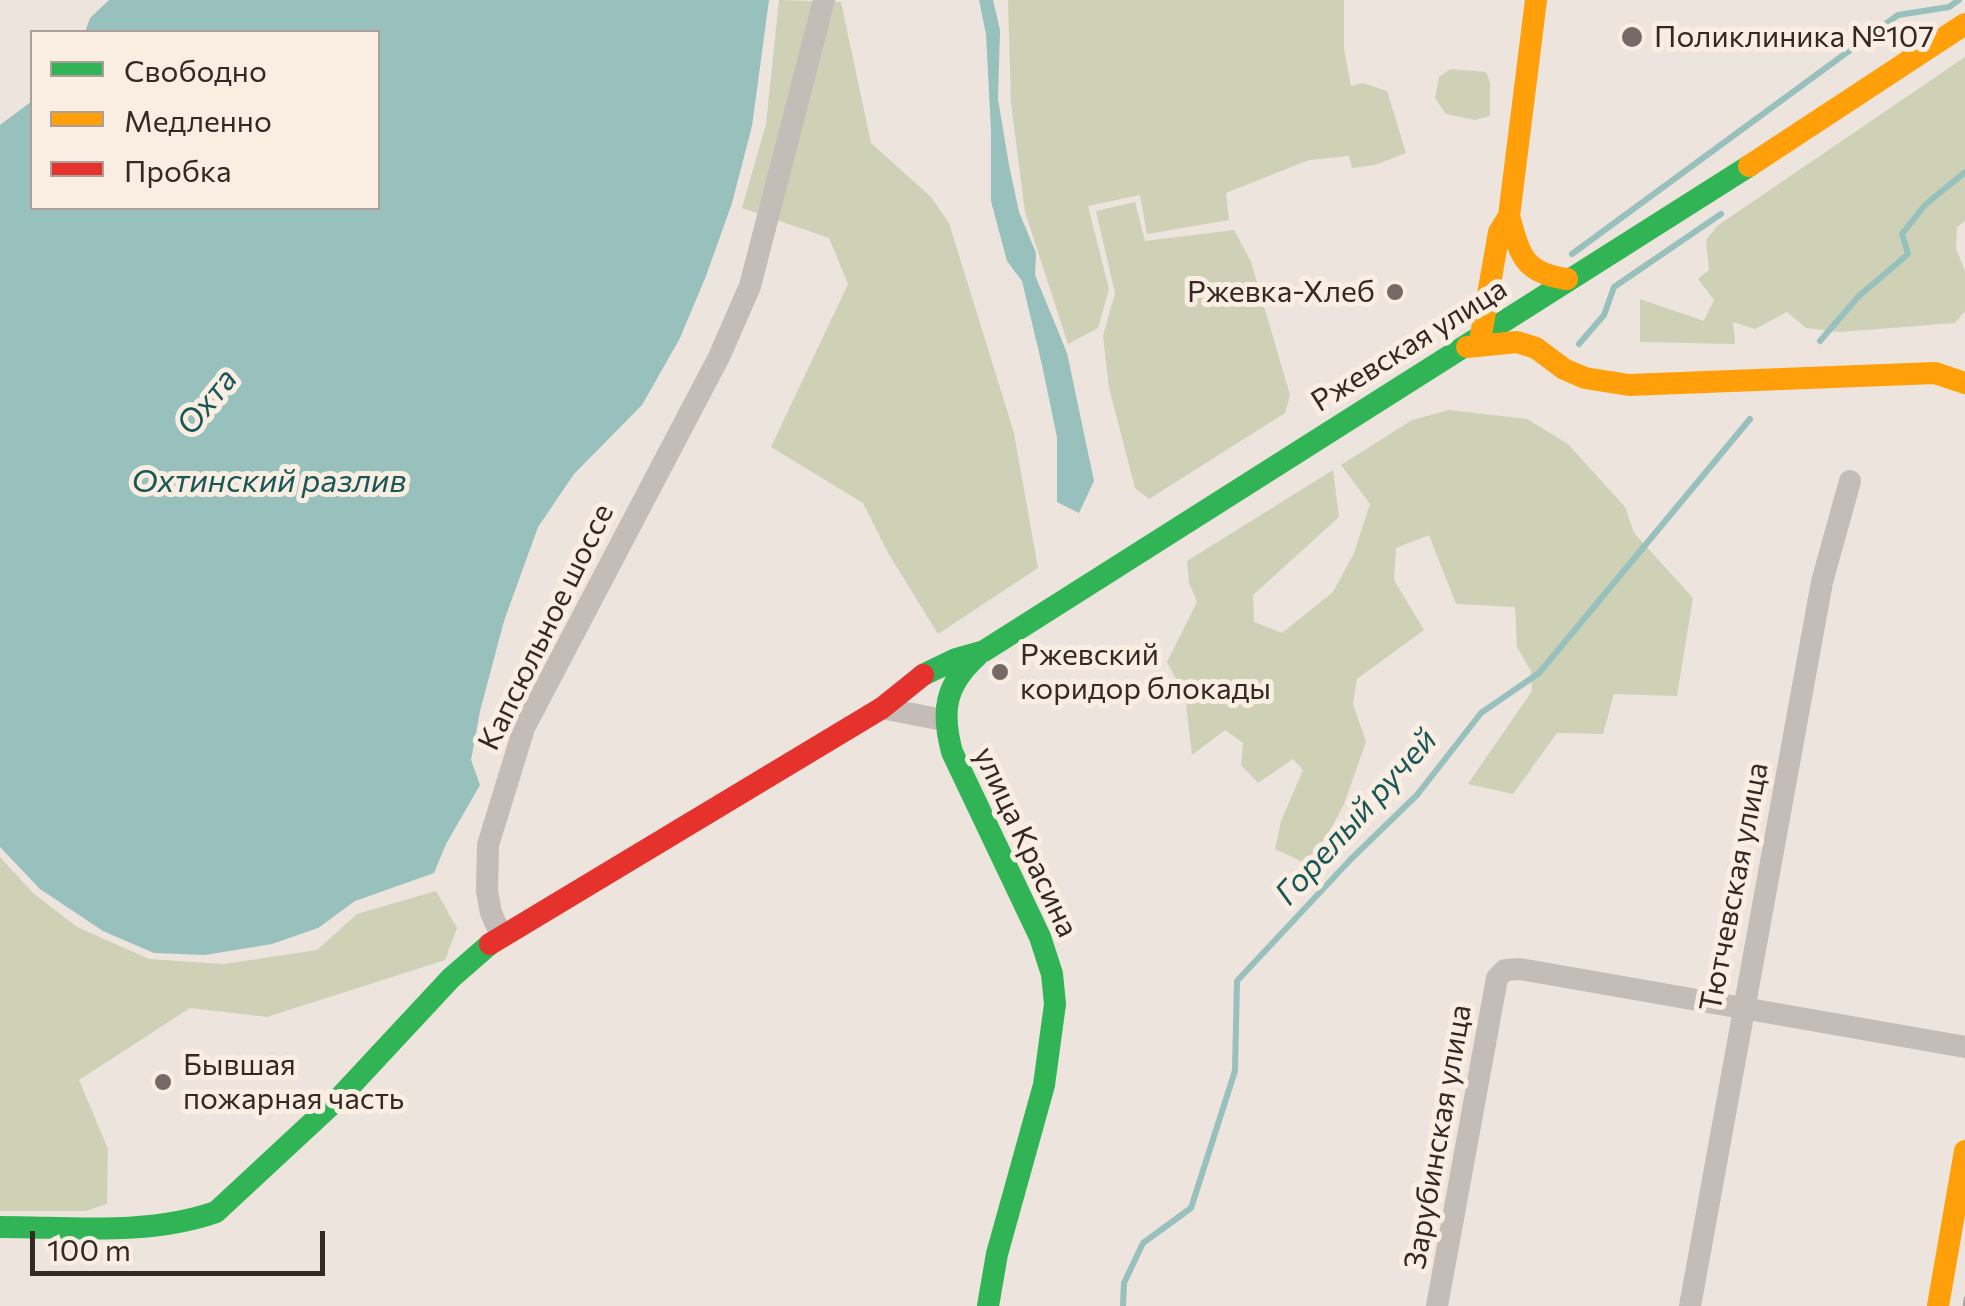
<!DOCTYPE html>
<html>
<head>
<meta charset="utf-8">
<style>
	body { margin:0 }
	#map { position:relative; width:1965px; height:1306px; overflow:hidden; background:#ece4dd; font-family:Commissioner,sans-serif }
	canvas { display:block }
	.legend { position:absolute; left:30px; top:30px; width:350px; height:180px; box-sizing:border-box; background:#faeee3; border:2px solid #ab9f97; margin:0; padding:12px 18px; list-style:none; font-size:30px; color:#352925 }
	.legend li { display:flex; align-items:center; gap:20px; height:50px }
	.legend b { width:50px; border:2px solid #ab9f97 }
	.scale { position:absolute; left:30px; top:1231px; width:295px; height:45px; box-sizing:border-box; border:5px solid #352925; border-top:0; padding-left:12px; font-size:30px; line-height:35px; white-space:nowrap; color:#352925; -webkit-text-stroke:8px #faeee3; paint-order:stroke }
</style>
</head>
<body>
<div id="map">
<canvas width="1965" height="1306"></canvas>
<ul class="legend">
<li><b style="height:12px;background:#30b455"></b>Свободно</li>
<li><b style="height:12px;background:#ff9f0a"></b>Медленно</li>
<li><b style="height:12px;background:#e5322d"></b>Пробка</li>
</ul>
<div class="scale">100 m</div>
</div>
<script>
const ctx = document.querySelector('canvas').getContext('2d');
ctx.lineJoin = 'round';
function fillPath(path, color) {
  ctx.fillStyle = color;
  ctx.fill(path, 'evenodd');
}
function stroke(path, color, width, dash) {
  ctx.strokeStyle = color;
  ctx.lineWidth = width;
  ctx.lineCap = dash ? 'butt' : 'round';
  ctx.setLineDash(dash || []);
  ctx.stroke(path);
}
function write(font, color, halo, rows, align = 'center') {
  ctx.font = font + ' Commissioner,sans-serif';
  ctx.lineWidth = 10;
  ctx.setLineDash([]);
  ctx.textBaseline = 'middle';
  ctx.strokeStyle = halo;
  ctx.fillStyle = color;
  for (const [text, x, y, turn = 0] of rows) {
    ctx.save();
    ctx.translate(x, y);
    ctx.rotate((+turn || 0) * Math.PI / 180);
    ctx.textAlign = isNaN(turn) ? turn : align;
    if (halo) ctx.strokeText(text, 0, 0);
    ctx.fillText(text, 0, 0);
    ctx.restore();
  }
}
const green = new Path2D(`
	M779 0 841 2 871 143 931 197 949 223 1014 433 1038 568 938 634 888 553 863 503 771 447 848 284 829 238 742 208 766 124Z
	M1008 0H1344V49L1351 86 1363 83 1387 91 1406 153 1375 165 1352 168 1349 156 1309 160 1226 193 1229 220 1147 234 1140 195 1088 206 1109 289 1098 328 1068 344 1025 212 1011 103Z
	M1965 57V221L1957 227 1956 248 1965 271V311L1955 323 1840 332 1806 328 1787 312 1755 329 1733 322 1735 344 1640 342V299L1704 321 1714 300 1698 279 1709 270 1706 240 1717 226Z
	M1451 69 1486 72 1490 82V116L1475 120 1446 114 1435 98 1439 77Z
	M1135 202 1145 241 1234 230 1251 262 1290 395 1285 413 1149 499 1135 488 1109 388 1103 336 1115 293 1096 211Z
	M1449 410 1527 419 1568 444 1625 507 1634 533 1693 598 1677 696 1614 694 1603 734 1557 733 1513 794 1468 784 1532 691 1531 671 1517 647 1515 607 1456 604 1429 535 1396 548 1394 580 1424 630 1357 679 1353 704 1366 742 1344 804 1311 866 1275 849 1281 821 1303 770 1293 759 1258 783 1241 765 1243 743 1225 730 1192 755 1185 696 1167 662 1197 602 1189 583 1187 561 1333 470 1339 517 1253 595 1254 622 1282 633 1333 592 1354 553 1370 504 1341 465 1412 420Z
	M0 857 33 893 77 927 149 959 224 964 317 950 357 914 436 891 457 928 445 960 267 1017 190 1008 79 1080 108 1149 107 1204 86 1211H0Z`);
const water = new Path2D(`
	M109 0H769L752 126 732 203 706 276 680 338 642 405 574 474 538 527 504 621 480 711 471 760 480 785 446 844 434 873 355 901 318 928 272 944 205 955 154 953 103 931 40 889 0 847V125L32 101V208H378V32H85L90 18Z
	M979 0H993L1000 30 998 99 1009 165 1019 212 1036 253 1035 275 1067 353 1094 481 1079 513 1057 502V437L1042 365 1022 281 1007 261 991 201V130L986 34Z`);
const stream = new Path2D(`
	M1572 254 1898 15 1949 7 1959 0
	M1820 341 1859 296 1908 254 1902 234 1925 205 1965 172
	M1579 344 1604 315 1614 287 1721 214
	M1123 1306 1124 1283 1143 1243 1191 1208 1235 1071 1237 981 1351 859 1417 795 1481 713 1539 673 1750 419`);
const street = new Path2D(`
	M882 708 943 720
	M501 935 491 913 487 891 488 845 524 728 719 357 750 286 824 0
	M1437 1306 1497 978 1505 970 1520 969 1965 1047
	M1690 1306 1822 582 1850 481`);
const fast = new Path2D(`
	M977 656C945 685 941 711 952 752L1040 937 1052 974 1055 1004 1044 1085 997 1254 988 1306
	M923 675 956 659 984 651 1749 166
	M0 1227C72 1227 147 1236 216 1212L342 1095 451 978 490 944`);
const slow = new Path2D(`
	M1749 166 1965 24
	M1509 216C1520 255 1523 273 1567 279
	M1481 335 1499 232 1509 216 1536 0
	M1467 347 1517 342 1536 348 1564 369 1585 378 1629 385 1935 373 1965 383
	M1938 1306 1965 1151`);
const jam = new Path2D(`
	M490 944 882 708 923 675`);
const tram = new Path2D(`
	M1964 1306 1965 1298`);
const markers = [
	[1632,37,12,"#756a65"],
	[1395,292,10,"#756a65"],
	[1000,672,10,"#756a65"],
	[163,1082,10,"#756a65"]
];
const poiNames = [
	["Поликлиника №107",1654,37],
	["Ржевка-Хлеб",1375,292,"right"],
	["Ржевский",1020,655],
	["коридор блокады",1020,689],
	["Бывшая",183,1065],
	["пожарная часть",183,1099]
];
const streetNames = [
	["Ржевская улица",1409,345,-32],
	["Капсюльное шоссе",546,627,-64],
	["улица Красина",1026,842,65],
	["Тютчевская улица",1734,887,-79],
	["Зарубинская улица",1438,1137,-80]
];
const waterNames = [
	["Охта",207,402,-51],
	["Охтинский разлив",269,481],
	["Горелый ручей",1356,817,-48]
];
fillPath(green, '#ced1b6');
fillPath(water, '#98c0bc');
stroke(stream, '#98c0bc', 6);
stroke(street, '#c4bcb6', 22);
stroke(fast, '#30b455', 22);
stroke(slow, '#ff9f0a', 22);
stroke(jam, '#e5322d', 22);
stroke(tram, '#aca5a1', 2.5);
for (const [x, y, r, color] of markers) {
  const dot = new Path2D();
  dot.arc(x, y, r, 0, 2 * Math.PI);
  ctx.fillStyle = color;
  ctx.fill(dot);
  stroke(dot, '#faeee3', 4);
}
write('30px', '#352925', '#faeee3', poiNames, 'left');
write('30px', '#352925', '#faeee3', streetNames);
write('italic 32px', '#195857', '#faeee3', waterNames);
</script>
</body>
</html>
